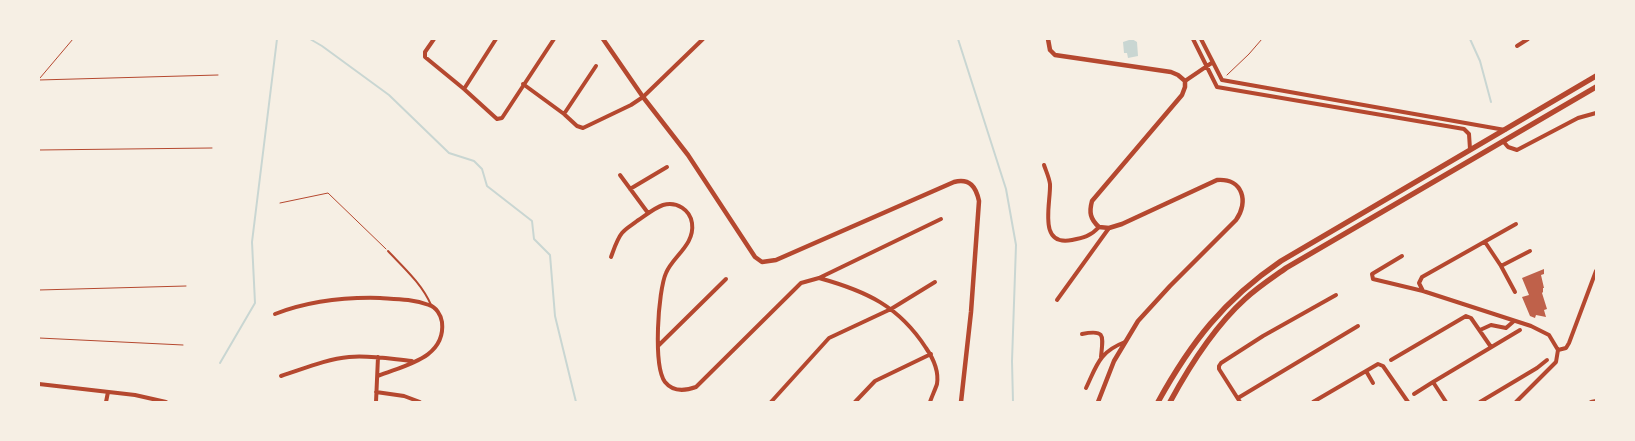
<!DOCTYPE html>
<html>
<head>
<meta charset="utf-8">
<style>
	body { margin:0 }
	#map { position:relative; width:1635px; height:441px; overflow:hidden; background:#f6efe4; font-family:Cabin,sans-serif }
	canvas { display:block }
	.frame { position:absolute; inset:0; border:40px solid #f6efe4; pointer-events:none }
</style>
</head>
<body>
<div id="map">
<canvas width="1635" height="441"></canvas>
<div class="frame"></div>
</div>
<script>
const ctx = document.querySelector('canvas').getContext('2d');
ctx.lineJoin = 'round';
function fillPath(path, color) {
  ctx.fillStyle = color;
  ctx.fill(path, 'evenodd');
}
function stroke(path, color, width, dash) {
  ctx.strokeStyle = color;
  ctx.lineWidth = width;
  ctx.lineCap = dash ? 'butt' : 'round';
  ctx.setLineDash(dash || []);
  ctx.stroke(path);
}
const water = new Path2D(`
	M1132 39 1137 42 1138 56 1128 58 1127 53H1124L1123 42Z`);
const stream = new Path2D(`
	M310 39 322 46 389 95 449 153 474 161 482 169 487 186 532 221 534 239 550 255 555 316 576 402
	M958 39 1006 189 1016 245 1012 361 1013 402
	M1470 39 1480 61 1491 102
	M220 363 255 303 252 242 277 39`);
const building = new Path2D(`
	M1544 269V274L1541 275 1544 288H1543V292L1542 293 1547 309 1544 310 1546 317 1536 315 1535 318 1530 316 1522 297 1529 295 1522 278Z`);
const path = new Path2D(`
	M1227 75 1249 54 1262 39
	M40 78 73 39
	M39 80 218 75
	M39 150 212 148
	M280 203 328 193 386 249
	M39 290 186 286
	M39 338 183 345`);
const service = new Path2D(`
	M388 251C404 268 422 284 431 305`);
const minor = new Path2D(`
	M434 39 425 52V57L464 89 497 119 502 118 554 39
	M1193 39 1217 87 1464 129 1469 134 1470 149
	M1201 39 1222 80 1505 130
	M1517 46 1528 39
	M1185 81 1213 62
	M523 84 564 114 577 126 583 128 631 105 643 97 703 39
	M464 89 496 39
	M564 114 596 66
	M1503 141 1508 147 1517 150 1578 118 1596 113
	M1044 165C1046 171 1049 177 1050 184 1051 203 1037 247 1072 240 1083 238 1091 236 1099 227
	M620 175 648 213
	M630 189 667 167
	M1485 242 1501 266 1515 292
	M1402 256 1372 274 1373 279 1423 291
	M611 257C614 249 617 239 622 233 626 228 632 225 637 221 645 216 654 208 663 205 677 201 690 210 692 223 695 245 673 256 666 273 658 291 653 366 665 382 673 392 685 391 696 387L801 283 819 278 941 219
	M1501 266 1530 251
	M819 278C866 291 899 306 926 348 933 358 939 371 937 384 935 390 932 396 930 402
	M1057 300 1109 228
	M275 314C309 301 343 297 380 298 396 299 413 299 429 305 436 307 441 315 442 322 446 358 405 365 378 376
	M1480 330 1491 325 1506 328 1514 321
	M1082 334C1106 329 1103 336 1101 357
	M659 345 726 279
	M1558 350 1566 348 1569 343 1596 271
	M1391 360 1466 316 1471 318 1491 347
	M1366 371 1373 383
	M281 376C303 369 326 359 349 357 370 355 391 359 412 361
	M39 384 135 395 166 402
	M1086 388C1097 365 1099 352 1125 342
	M376 392 404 396 420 402
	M1414 394 1433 382
	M1238 398 1358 326
	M106 402 108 392
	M376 402 378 357
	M771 402 829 338 891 309 935 282
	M855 402 875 381 931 354
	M1240 402 1219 369V366L1221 363 1263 336 1336 295
	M1313 402 1378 364 1383 366 1408 402
	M1446 402 1433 382 1520 330
	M1480 402 1537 368 1547 360
	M1516 402 1556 362 1558 350 1549 335 1531 326 1423 291 1419 283 1422 277 1516 224
	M1591 402 1596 401`);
const tertiary = new Path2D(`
	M603 39 643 97 688 155 755 257 762 262 776 260 954 182C970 178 976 187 979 201L971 312 961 402
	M1048 39 1050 50 1055 55 1171 72 1178 75 1185 81V87L1182 95 1092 201C1089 212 1090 219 1099 227L1109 228 1122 224 1217 180C1243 178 1249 202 1236 220L1170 286 1138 321 1114 361 1098 402`);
const primary = new Path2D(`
	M1158 402C1191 342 1224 300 1281 261L1596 76
	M1170 402C1190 365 1214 327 1245 299 1258 287 1272 278 1286 268L1596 87`);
fillPath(water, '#c9d6d2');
stroke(stream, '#c9d6d2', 2);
fillPath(building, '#bf614a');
stroke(path, '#b5482f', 1);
stroke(service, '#b5482f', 2);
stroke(minor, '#b5482f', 4);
stroke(tertiary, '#b5482f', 4.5);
stroke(primary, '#b5482f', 5.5);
</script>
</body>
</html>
